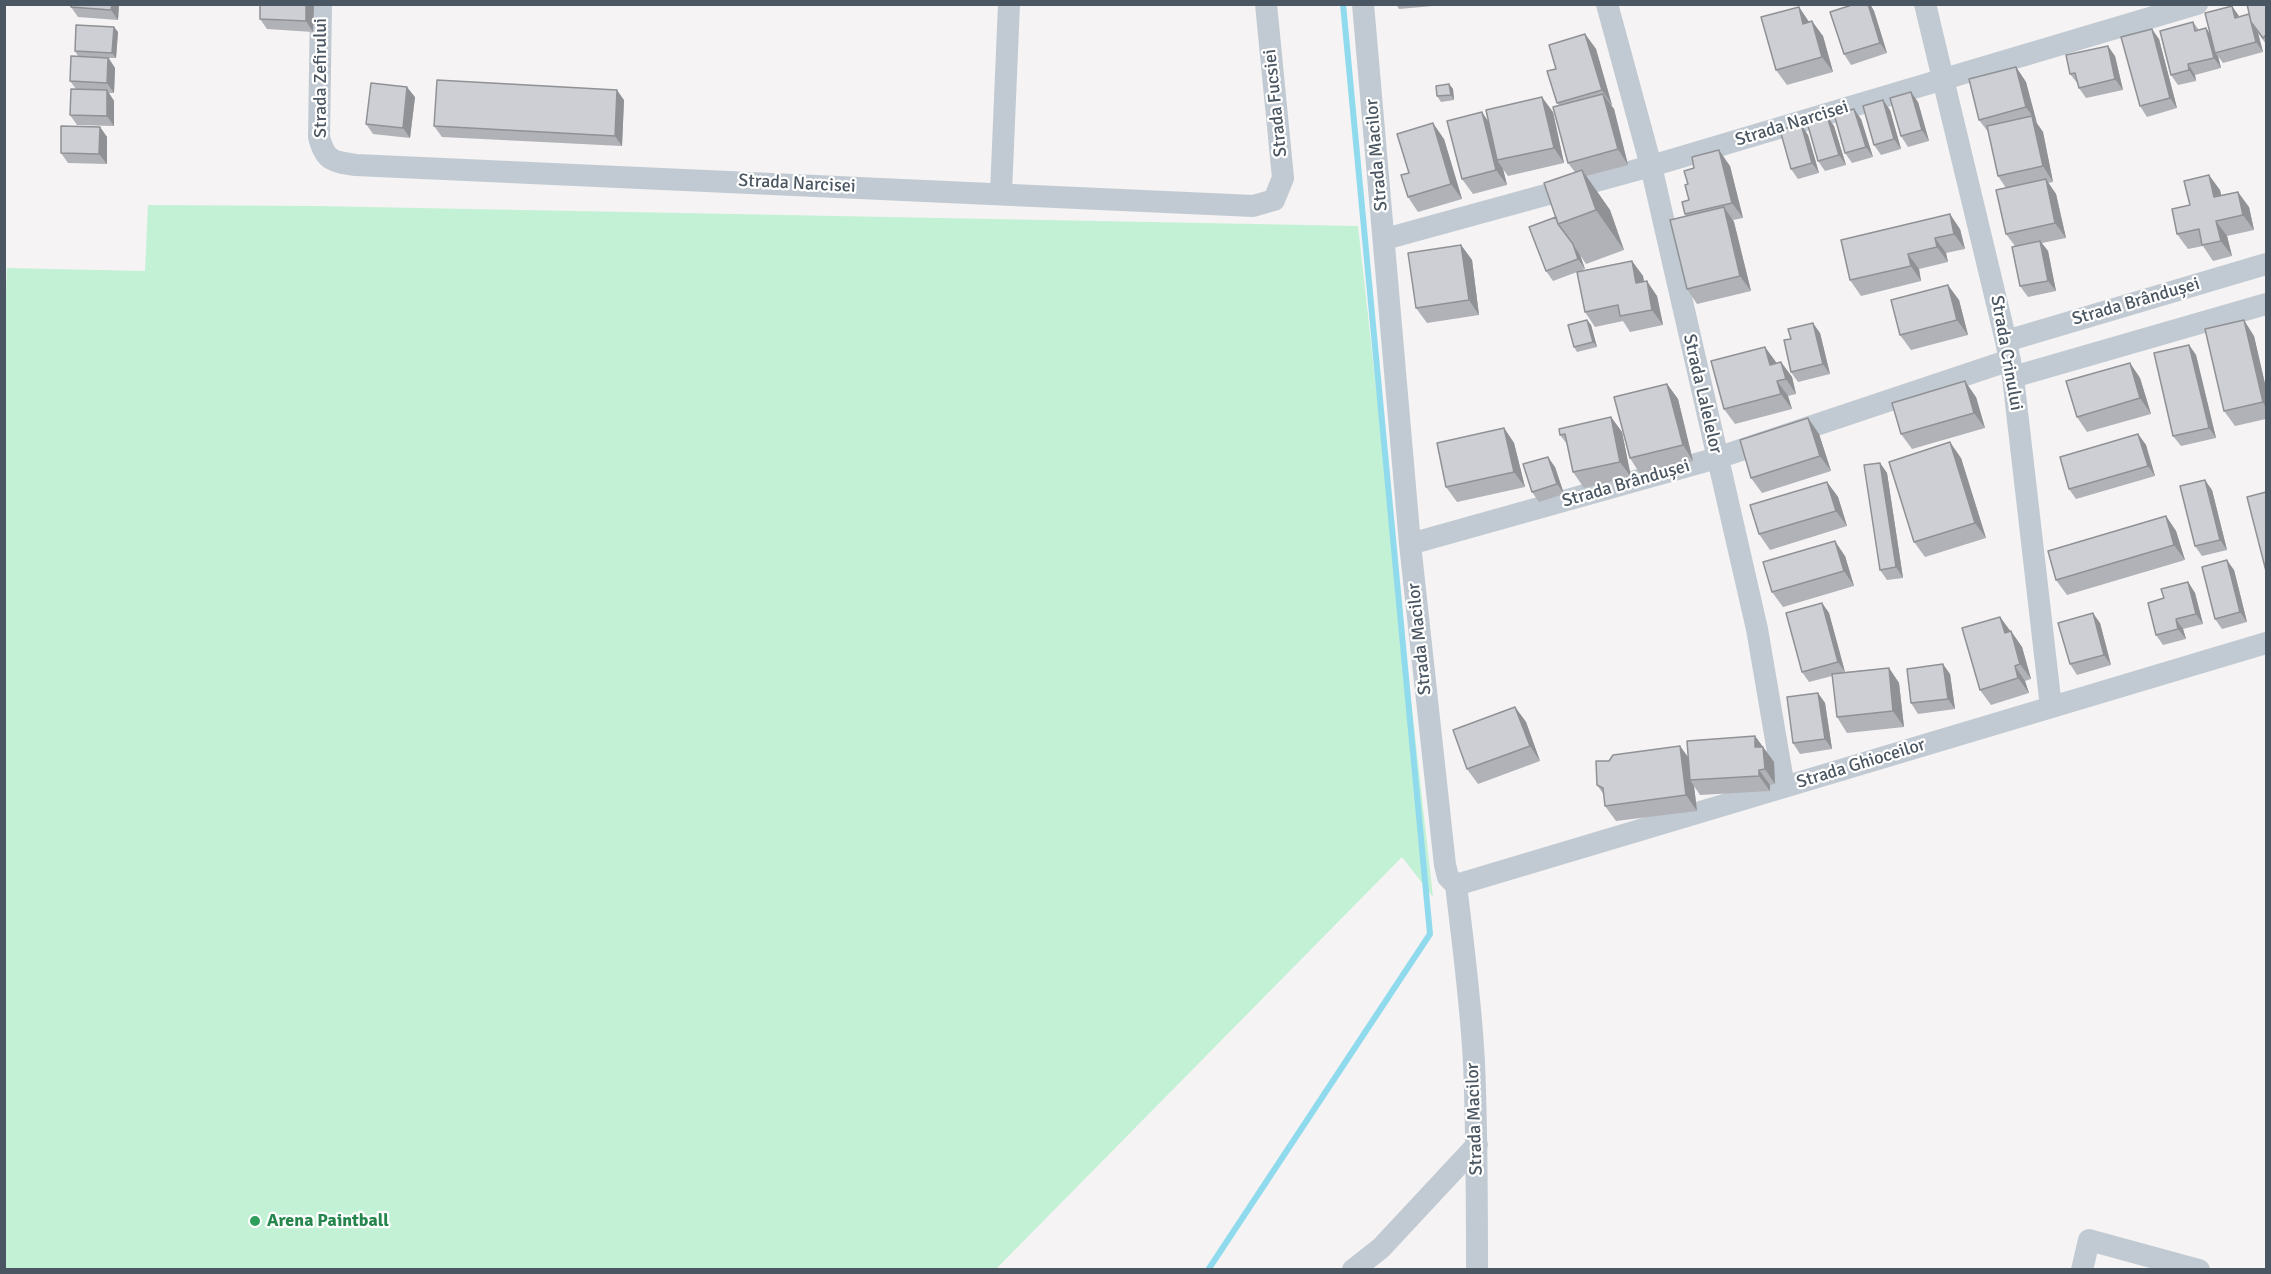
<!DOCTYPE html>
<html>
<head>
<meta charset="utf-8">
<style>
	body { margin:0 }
	#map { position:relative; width:2271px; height:1274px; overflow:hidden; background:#f5f3f3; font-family:Signika,sans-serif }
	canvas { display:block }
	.frame { position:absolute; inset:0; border:6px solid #4a5661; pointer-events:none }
</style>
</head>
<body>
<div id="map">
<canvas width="2271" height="1274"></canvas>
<div class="frame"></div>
</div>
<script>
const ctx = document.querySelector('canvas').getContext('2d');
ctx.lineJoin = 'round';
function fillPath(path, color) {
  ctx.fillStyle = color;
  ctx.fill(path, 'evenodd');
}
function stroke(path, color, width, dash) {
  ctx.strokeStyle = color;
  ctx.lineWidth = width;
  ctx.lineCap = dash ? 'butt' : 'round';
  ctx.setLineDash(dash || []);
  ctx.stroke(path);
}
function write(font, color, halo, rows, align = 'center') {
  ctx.font = font + ' Signika,sans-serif';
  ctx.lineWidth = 4.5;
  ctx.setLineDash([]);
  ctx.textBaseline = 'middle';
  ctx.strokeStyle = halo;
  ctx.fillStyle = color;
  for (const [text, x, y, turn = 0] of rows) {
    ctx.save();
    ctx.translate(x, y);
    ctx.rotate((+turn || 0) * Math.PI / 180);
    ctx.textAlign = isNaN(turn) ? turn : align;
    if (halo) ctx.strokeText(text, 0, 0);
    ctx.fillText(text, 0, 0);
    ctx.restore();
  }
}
const green = new Path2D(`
	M148 205 314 206 1358 226 1433 897 1402 857 996 1269H5L4 332 7 268 145 271Z`);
const stream = new Path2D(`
	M1208 1270 1430 934 1343 4`);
const street = new Path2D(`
	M321 4 319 137C325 161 333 162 356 165L1253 206 1274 200 1283 178 1266 4
	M1363 4 1410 544 1445 865 1448 877 1456 885C1463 944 1471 1003 1474 1063 1477 1132 1477 1201 1477 1270
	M1607 4 1651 166 1757 629 1784 787
	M1925 4 2006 341 2013 377 2051 707
	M1001 193 1009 4
	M1385 239 1651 166 2197 4
	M2006 341 2266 264
	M2013 377 2266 304
	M1410 544 1717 458 2010 360
	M1456 885 2266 643
	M1353 1270 1381 1248 1477 1145
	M2082 1270 2089 1240 2199 1270`);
const wall = new Path2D(`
	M119 4 118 20 78 17 71 7Z
	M314 4 313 32 267 29 260 19Z
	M1396 4H1432L1433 6 1399 9Z
	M1855 4H1870L1874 11 1887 53 1851 65 1844 54Z
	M2266 4V44L2258 33 2263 52 2223 63 2218 56 2221 68 2195 75 2196 81 2178 85 2171 75 2193 22 2199 30 2206 28 2211 35 2239 17 2249 14Z
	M1799 7 1809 22 1823 36 1833 72 1787 85 1776 70Z
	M114 27 118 32 116 58H109L115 68 114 93H109L114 101V126L77 125 70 115 76 89 70 81 78 56 75 51Z
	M1585 34 1596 49 1612 105H1611L1614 109 1628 165 1586 176 1610 210 1624 250 1586 264 1580 255 1585 269 1580 271 1632 261 1643 276 1644 282 1657 296 1663 325 1630 332 1623 321 1595 327 1585 312 1577 272 1553 281 1546 271 1556 217 1575 172 1568 163 1559 105 1557 103Z
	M2159 39 2177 108 2147 117 2140 106Z
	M2115 56 2123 90 2086 98 2079 88 2078 84 2070 74Z
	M2016 67 2026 82 2036 123 2043 132 2053 182 2048 183 2056 194 2066 238 2042 243 2048 251 2056 291 2028 297 2020 286 2015 246 2006 234V188L1998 176 1989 133 1979 120Z
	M1449 84 1453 89 1454 100 1441 102 1437 96Z
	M415 97 410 138 373 134 366 124Z
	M624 100 622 146 442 137 434 126Z
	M1918 102 1929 141 1908 147 1901 136Z
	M1890 110 1901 149 1881 155 1874 145Z
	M1553 112 1564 163 1508 176 1503 169 1507 185 1473 194 1462 179 1489 122Z
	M1861 119 1873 157 1852 163 1845 153Z
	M1834 126 1846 165 1825 171 1818 161Z
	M100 127 107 137V164L68 163 61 153Z
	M1808 135 1819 173 1798 179 1791 169Z
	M1444 139 1462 199 1418 212 1408 197Z
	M1730 166 1743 218 1733 220 1734 222 1751 291 1697 304 1687 289 1686 216 1685 214 1689 200 1688 184 1694 168Z
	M2220 190 2221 196 2249 207 2254 230 2227 236 2232 256 2213 261 2203 246 2188 249 2177 234 2190 205Z
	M1960 229 1965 249 1946 253 1948 262 1919 269 1921 281 1861 296 1850 280 1841 240Z
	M1461 245 1472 260 1479 315 1427 323 1416 308Z
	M1959 300 1968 335 1911 350 1900 335Z
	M1587 320 1591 325 1597 347 1577 352 1574 347Z
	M1820 333 1830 374 1798 382 1791 372Z
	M2254 336 2266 388V419L2235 426 2224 411Z
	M2189 345 2196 355 2216 438 2181 446 2173 436Z
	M1776 362V364L1781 362 1792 377 1796 394 1788 396 1792 409 1735 424 1724 409Z
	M2130 363 2140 378 2151 414 2087 432 2077 417Z
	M1667 384 1678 399 1693 461 1640 474 1630 458Z
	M1976 397 1985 428 1912 449 1901 434Z
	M1611 417 1622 432 1631 477 1584 488 1573 472 1567 444 1560 435Z
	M1808 418 1819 434 1831 471 1762 493 1751 478Z
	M1504 428 1514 443 1525 487 1457 502 1446 487Z
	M2138 434 2146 445 2155 476 2076 499 2069 489Z
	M1961 458 1986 538 1925 557 1914 542Z
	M1880 463 1887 473 1903 578 1887 580 1880 570Z
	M1555 467 1564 494 1539 502 1532 492Z
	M1827 482 1838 497 1847 526 1770 550 1759 534Z
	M2212 490 2227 550 2202 556 2195 546Z
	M2166 516 2176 531 2185 560 2067 595 2056 580Z
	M1845 556 1854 586 1783 607 1772 592Z
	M2234 570 2247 622 2222 629 2215 619Z
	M2188 582 2195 593 2203 624 2183 629 2186 639 2163 645 2156 635 2164 598Z
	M1822 603 1829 613 1845 672 1889 668 1899 683 1904 727 1847 733 1837 717 1832 676 1809 682 1802 672Z
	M2000 617 2022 647 2031 679 2025 681 2029 693 1991 705 1980 690Z
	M2100 623 2111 665 2077 675 2070 664Z
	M1950 674 1955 709 1918 714 1911 703Z
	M1818 693 1825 703 1832 749 1800 754 1793 743Z
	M1515 707 1526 722 1540 761 1478 784 1467 769Z
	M1755 736 1774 762 1775 784 1770 785V791L1700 795 1694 786 1697 811 1616 821 1605 806 1604 795 1597 785 1609 761 1680 746 1688 758Z`);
const shadedWall = new Path2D(`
	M112 4H119L118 20 111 10Z
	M306 4H314L313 32 306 21Z
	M1868 4H1870L1874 11 1887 53 1880 43Z
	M2232 6 2239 16 2235 18Z
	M1799 7 1809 22 1803 24Z
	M1812 21 1823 36 1833 72 1822 57Z
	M2251 23 2258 33 2263 52 2256 42Z
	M114 27 118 32 116 58 112 53Z
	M2206 28 2213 39 2215 53 2218 56 2221 68 2214 58Z
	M2152 29 2159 39 2177 108 2170 98Z
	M1585 34 1596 49 1612 105 1602 90Z
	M2108 46 2115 56 2123 90 2115 79Z
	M108 58 115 68 114 93 107 83Z
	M2188 64 2195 75 2196 81 2189 70Z
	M2016 67 2026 82 2037 123 2026 107Z
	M1449 84 1453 89 1454 100 1451 95Z
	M407 87 415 97 410 138 403 128Z
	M107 90 114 101V126L107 116Z
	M617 90 624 100 622 146 615 136Z
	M1911 92 1918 102 1929 141 1922 130Z
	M1603 94 1614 109 1628 165 1618 149Z
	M1542 97 1553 112 1564 163 1554 148Z
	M1883 100 1890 110 1901 149 1894 139Z
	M1854 109 1861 119 1873 157 1866 147Z
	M1482 112 1492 127 1497 160 1503 169 1507 185 1496 170Z
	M1827 116 1834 126 1846 165 1839 155Z
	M2032 116 2043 132 2053 182 2043 166Z
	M1433 123 1444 139 1462 199 1451 184Z
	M1801 124 1808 135 1819 173 1812 163Z
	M100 127 107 137V164L99 154Z
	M1719 150 1730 166 1743 218 1732 203Z
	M1582 170 1610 210 1624 250 1596 210Z
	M2209 175 2220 190 2225 212 2214 197Z
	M2046 179 2056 194 2066 238 2055 223Z
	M2238 192 2249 207 2254 230 2243 215Z
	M1724 207 1734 222 1751 291 1740 276Z
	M1950 214 1960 229 1965 249 1954 234Z
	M2216 221 2227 236 2232 256 2221 241Z
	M1935 238 1946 253 1948 262 1937 247Z
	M2040 241 2048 251 2056 291 2048 281Z
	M1573 244 1580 255 1585 269 1578 259Z
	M1461 245 1472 260 1479 315 1469 300Z
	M1908 254 1919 269 1921 281 1911 266Z
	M1632 261 1643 276 1647 298 1636 283Z
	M1647 281 1657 296 1663 325 1652 310Z
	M1948 285 1959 300 1968 335 1957 320Z
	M1587 320 1591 325 1597 347 1593 342Z
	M2244 320 2254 336 2266 388V408L2263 402Z
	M1813 323 1820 333 1830 374 1823 364Z
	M2189 345 2196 355 2216 438 2209 428Z
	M1765 347 1776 362 1781 380 1770 365Z
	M1781 362 1792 377 1796 394 1786 379Z
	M2130 363 2140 378 2151 414 2140 398Z
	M1777 381 1788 396 1792 409 1781 394Z
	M1965 381 1976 397 1985 428 1974 413Z
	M1667 384 1678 399 1693 461 1683 445Z
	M1611 417 1622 432 1631 477 1620 462Z
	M1808 418 1819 434 1831 471 1820 456Z
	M1504 428 1514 443 1525 487 1514 472Z
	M2138 434 2146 445 2155 476 2148 466Z
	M1950 442 1961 458 1986 538 1975 523Z
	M1548 457 1555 467 1564 494 1557 484Z
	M1880 463 1887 473 1903 578 1896 567Z
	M2205 480 2212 490 2227 550 2220 540Z
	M1827 482 1838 497 1847 526 1836 511Z
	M2166 516 2176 531 2185 560 2174 545Z
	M1835 541 1845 556 1854 586 1844 571Z
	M2227 560 2234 570 2247 622 2240 612Z
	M2188 582 2195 593 2203 624 2196 614Z
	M1822 603 1829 613 1845 672 1838 662Z
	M2093 613 2100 623 2111 665 2104 655Z
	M2000 617 2011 632 2005 633Z
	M2176 619 2183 629 2186 639 2178 629Z
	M2011 631 2022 647 2031 679 2020 664Z
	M1943 664 1950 674 1955 709 1948 699Z
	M2015 666 2025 681 2029 693 2018 678Z
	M1889 668 1899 683 1904 727 1893 711Z
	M1818 693 1825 703 1832 749 1825 739Z
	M1515 707 1526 722 1540 761 1530 746Z
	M1755 736 1774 762 1775 784 1765 769 1755 747Z
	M1680 746 1691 761 1690 780 1694 786 1697 811 1686 795Z
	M1759 770 1770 785V791L1759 776Z`);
const building = new Path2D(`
	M71 4H112L111 10 71 7Z
	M260 4H306V21L260 19Z
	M1855 4H1868L1880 43 1844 54 1830 12Z
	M2247 4H2266V35L2263 38 2251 22Z
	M2232 6 2235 18 2249 14 2256 42 2215 53 2205 13Z
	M1799 7 1803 24 1812 21 1822 57 1776 70 1761 17Z
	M2193 22 2195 31 2206 28 2214 58 2188 64 2189 70 2171 75 2160 31Z
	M76 25 114 27 112 53 75 51Z
	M2152 29 2170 98 2140 106 2121 37Z
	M1585 34 1602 90 1557 103 1547 71 1556 69 1549 45Z
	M2108 46 2115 79 2079 88 2075 73 2070 74 2066 55Z
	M71 56 108 58 107 83 70 81Z
	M2016 67 2026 107 1979 120 1969 79Z
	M437 80 617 90 615 136 434 126Z
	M371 83 407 87 403 128 366 124Z
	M1449 84 1451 95 1437 96 1436 86Z
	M71 89 107 90V116L70 115Z
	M1911 92 1922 130 1901 136 1890 98Z
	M1603 94 1618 149 1568 163 1553 107Z
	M1542 97 1554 148 1497 160 1486 110Z
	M1883 100 1894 139 1874 145 1863 106Z
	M1854 109 1866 147 1845 153 1834 114Z
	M1482 112 1496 170 1462 179 1447 121Z
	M1827 116 1839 155 1818 161 1807 122Z
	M2032 116 2043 166 1998 176 1987 126Z
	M1433 123 1451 184 1408 197 1401 175 1409 173 1397 134Z
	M1801 124 1812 163 1791 169 1780 130Z
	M61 126 100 127 99 154 61 153Z
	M1719 150 1732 203 1685 214 1682 202 1689 200 1685 185 1688 184 1684 171 1694 168 1692 157Z
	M1582 170 1596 210 1558 224 1544 183Z
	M2209 175 2214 197 2238 192 2243 215 2216 221 2221 241 2202 245 2199 229 2177 234 2172 209 2190 205 2184 181Z
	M2046 179 2055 223 2006 234 1996 190Z
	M1724 207 1740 276 1687 289 1670 220Z
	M1950 214 1954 234 1935 238 1937 247 1908 254 1911 266 1850 280 1841 240Z
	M1556 217 1558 224 1573 244 1578 259 1546 271 1529 227Z
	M2040 241 2048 281 2020 286 2012 247Z
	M1461 245 1469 300 1416 308 1408 253Z
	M1632 261 1636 283 1647 281 1652 310 1620 316 1618 305 1585 312 1577 272Z
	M1948 285 1957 320 1900 335 1891 300Z
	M1587 320 1593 342 1574 347 1568 325Z
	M2244 320 2263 402 2224 411 2205 329Z
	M1813 323 1823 364 1791 372 1784 340 1791 339 1788 329Z
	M2189 345 2209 428 2173 436 2154 353Z
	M1765 347 1770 365 1781 362 1786 379 1777 381 1781 394 1724 409 1711 361Z
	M2130 363 2140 398 2077 417 2066 381Z
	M1965 381 1974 413 1901 434 1892 403Z
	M1667 384 1683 445 1630 458 1614 397Z
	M1611 417 1620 462 1573 472 1565 434 1560 435 1559 429Z
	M1808 418 1820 456 1751 478 1740 440Z
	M1504 428 1514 472 1446 487 1437 443Z
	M2138 434 2148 466 2069 489 2060 457Z
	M1950 442 1975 523 1914 542 1889 462Z
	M1548 457 1557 484 1532 492 1523 464Z
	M1880 463 1896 567 1880 570 1864 465Z
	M2205 480 2220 540 2195 546 2180 486Z
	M1827 482 1836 511 1759 534 1750 505Z
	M2266 492V571L2247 497Z
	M2166 516 2174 545 2056 580 2048 551Z
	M1835 541 1844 571 1772 592 1763 562Z
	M2227 560 2240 612 2215 619 2202 567Z
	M2188 582 2196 614 2176 619 2178 629 2156 635 2148 603 2164 598 2161 589Z
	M1822 603 1838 662 1802 672 1786 613Z
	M2093 613 2104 655 2070 664 2058 623Z
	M2000 617 2005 633 2011 631 2020 664 2015 666 2018 678 1980 690 1962 628Z
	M1943 664 1948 699 1911 703 1907 669Z
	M1889 668 1893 711 1837 717 1832 674Z
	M1818 693 1825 739 1793 743 1787 697Z
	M1515 707 1530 746 1467 769 1453 730Z
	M1755 736V747H1763L1765 769 1759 770V776L1690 780 1687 741Z
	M1680 746 1686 795 1605 806 1603 788 1597 785 1596 761H1609L1613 755Z`);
const markers = [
	[255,1221,6,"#2e9e5b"]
];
const streetNames = [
	["Strada Zefirului",321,78,-90],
	["Strada Fucsiei",1276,103,-96],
	["Strada Narcisei",1792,124,-17],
	["Strada Macilor",1377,155,-95],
	["Strada Narcisei",797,184,3],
	["Strada Brândușei",2136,302,-16],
	["Strada Crinului",2006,353,80],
	["Strada Lalelelor",1702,394,77],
	["Strada Brândușei",1626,484,-16],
	["Strada Macilor",1420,639,-96],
	["Strada Ghioceilor",1861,764,-17],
	["Strada Macilor",1475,1119,-92]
];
const leisureNames = [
	["Arena Paintball",267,1221]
];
fillPath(green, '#c3f1d5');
stroke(stream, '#90daee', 6);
stroke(street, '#c1cad2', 22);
fillPath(wall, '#b0b2b7');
fillPath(shadedWall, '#909195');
fillPath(building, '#cdcfd5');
stroke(building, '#909195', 1.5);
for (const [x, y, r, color] of markers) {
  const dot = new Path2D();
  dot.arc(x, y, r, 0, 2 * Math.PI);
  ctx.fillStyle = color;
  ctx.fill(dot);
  stroke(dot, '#fff', 2);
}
write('18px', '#4a5661', '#fff', streetNames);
write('bold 18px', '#27864d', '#fff', leisureNames, 'left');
</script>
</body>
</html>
